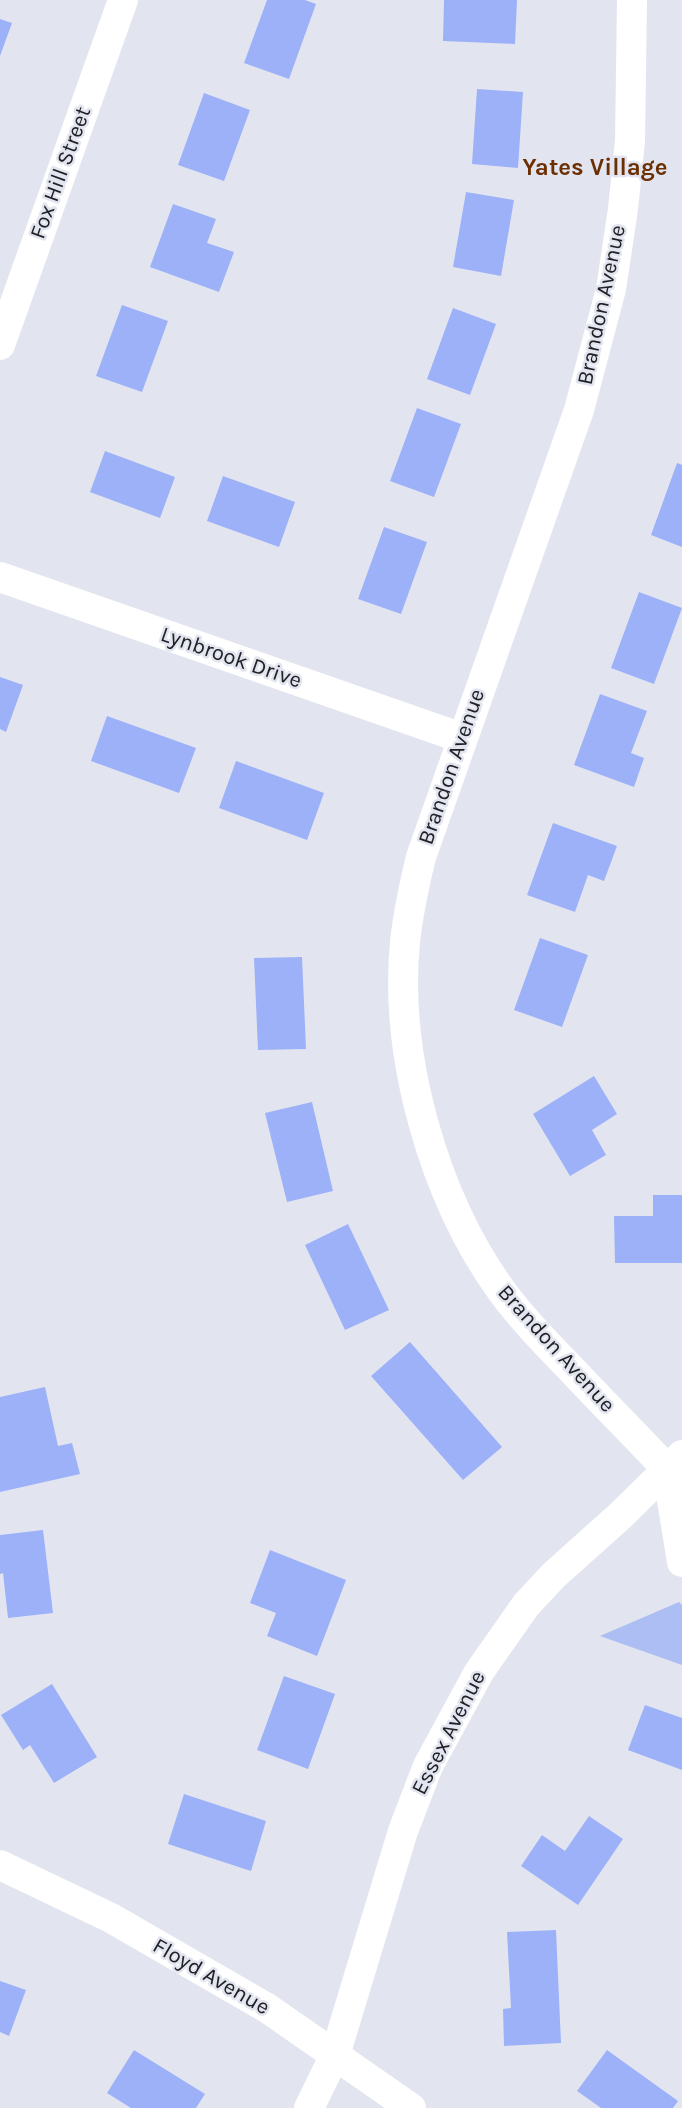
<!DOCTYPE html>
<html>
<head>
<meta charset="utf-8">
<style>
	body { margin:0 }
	canvas { display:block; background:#e2e5ef }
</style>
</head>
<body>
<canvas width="682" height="2108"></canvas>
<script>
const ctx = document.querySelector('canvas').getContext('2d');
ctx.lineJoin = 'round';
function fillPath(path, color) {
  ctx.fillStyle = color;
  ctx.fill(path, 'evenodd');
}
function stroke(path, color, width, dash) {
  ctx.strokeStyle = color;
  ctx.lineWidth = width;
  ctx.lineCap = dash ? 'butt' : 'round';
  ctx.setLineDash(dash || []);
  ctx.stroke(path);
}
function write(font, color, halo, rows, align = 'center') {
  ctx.font = font + ' Karla,sans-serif';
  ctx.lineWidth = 5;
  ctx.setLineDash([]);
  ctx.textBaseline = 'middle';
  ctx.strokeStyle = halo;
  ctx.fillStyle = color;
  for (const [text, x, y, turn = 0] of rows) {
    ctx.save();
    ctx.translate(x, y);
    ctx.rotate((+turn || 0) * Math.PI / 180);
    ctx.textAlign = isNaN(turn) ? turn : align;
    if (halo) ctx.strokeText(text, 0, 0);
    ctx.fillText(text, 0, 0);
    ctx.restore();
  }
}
const green = new Path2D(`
	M679 1602 682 1605V1665L600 1636Z`);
const building = new Path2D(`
	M267 0H305L316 4 289 79 244 63Z
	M444 0H517L515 44 443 41Z
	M0 19 12 23 0 56Z
	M477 89 523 92 518 168 472 164Z
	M204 93 250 110 224 181 178 165Z
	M466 192 514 200 501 276 453 267Z
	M173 204 216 219 207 243 234 252 219 292 150 267Z
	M122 305 168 321 142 392 96 376Z
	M453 308 496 324 470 395 427 379Z
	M417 408 461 424 434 497 390 481Z
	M105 451 175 477 160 518 90 492Z
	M677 463 682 465V547L651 535Z
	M223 476 295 502 279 547 207 521Z
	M384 527 427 542 401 614 358 599Z
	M639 592 682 608 654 684 611 668Z
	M0 677 23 685 6 732 0 729Z
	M600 694 647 711 631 753 644 758 634 787 574 765Z
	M107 716 196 748 179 793 91 761Z
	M236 761 324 793 307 840 219 808Z
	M553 823 617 846 604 881 588 875 575 912 527 895Z
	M540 938 588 955 562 1027 514 1010Z
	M302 957 306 1049 258 1050 254 958Z
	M594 1076 617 1114 592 1130 606 1155 570 1176 533 1114Z
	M312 1102 333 1191 287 1202 265 1113Z
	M653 1195H682V1263H615L614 1216H653Z
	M348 1224 389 1310 345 1330 305 1245Z
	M410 1342 502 1447 463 1480 371 1376Z
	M45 1387 58 1446 72 1443 80 1474 0 1492V1397Z
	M43 1530 53 1613 8 1618 3 1573 0 1574V1535Z
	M270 1550 346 1580 317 1656 267 1636 276 1613 250 1603Z
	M284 1676 335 1694 308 1769 257 1750Z
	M52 1684 97 1757 54 1783 30 1745 23 1750 1 1715Z
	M645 1705 682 1718V1770L628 1750Z
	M184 1794 266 1821 251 1871 168 1844Z
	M589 1816 623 1839 578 1905 521 1866 542 1835 565 1851Z
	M556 1930 561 2043 504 2046 503 2009 511 2008 507 1932Z
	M0 1981 26 1990 9 2036 0 2032Z
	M134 2050 205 2094 196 2108H131L107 2093Z
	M607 2050 678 2101 673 2108H601L577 2091Z`);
const street = new Path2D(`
	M632 0 630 141 623 209 611 289 579 410 421 857C414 886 408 913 405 942 394 1057 434 1197 501 1290 522 1319 548 1345 573 1371 604 1404 636 1436 667 1469L682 1474
	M0 345 123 0
	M0 577 462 738
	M667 1469 682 1562
	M0 1865 111 1918 267 2008 411 2108
	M309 2108 335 2055 403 1831 428 1766 479 1672 526 1605 554 1575 621 1515 682 1455`);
const streetNames = [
	["Fox Hill Street",61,173,-70],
	["Brandon Avenue",602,305,-78],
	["Lynbrook Drive",231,658,19],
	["Brandon Avenue",452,767,-71],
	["Brandon Avenue",556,1349,48],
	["Essex Avenue",449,1733,-63],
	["Floyd Avenue",211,1977,30]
];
const neighbourhoodNames = [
	["Yates Village",595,168]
];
fillPath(green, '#adbef5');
fillPath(building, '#9db1f9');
stroke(street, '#fff', 30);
write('22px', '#202125', '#e2e5ef', streetNames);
write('bold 24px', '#6b2f03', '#e2e5ef', neighbourhoodNames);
</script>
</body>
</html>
